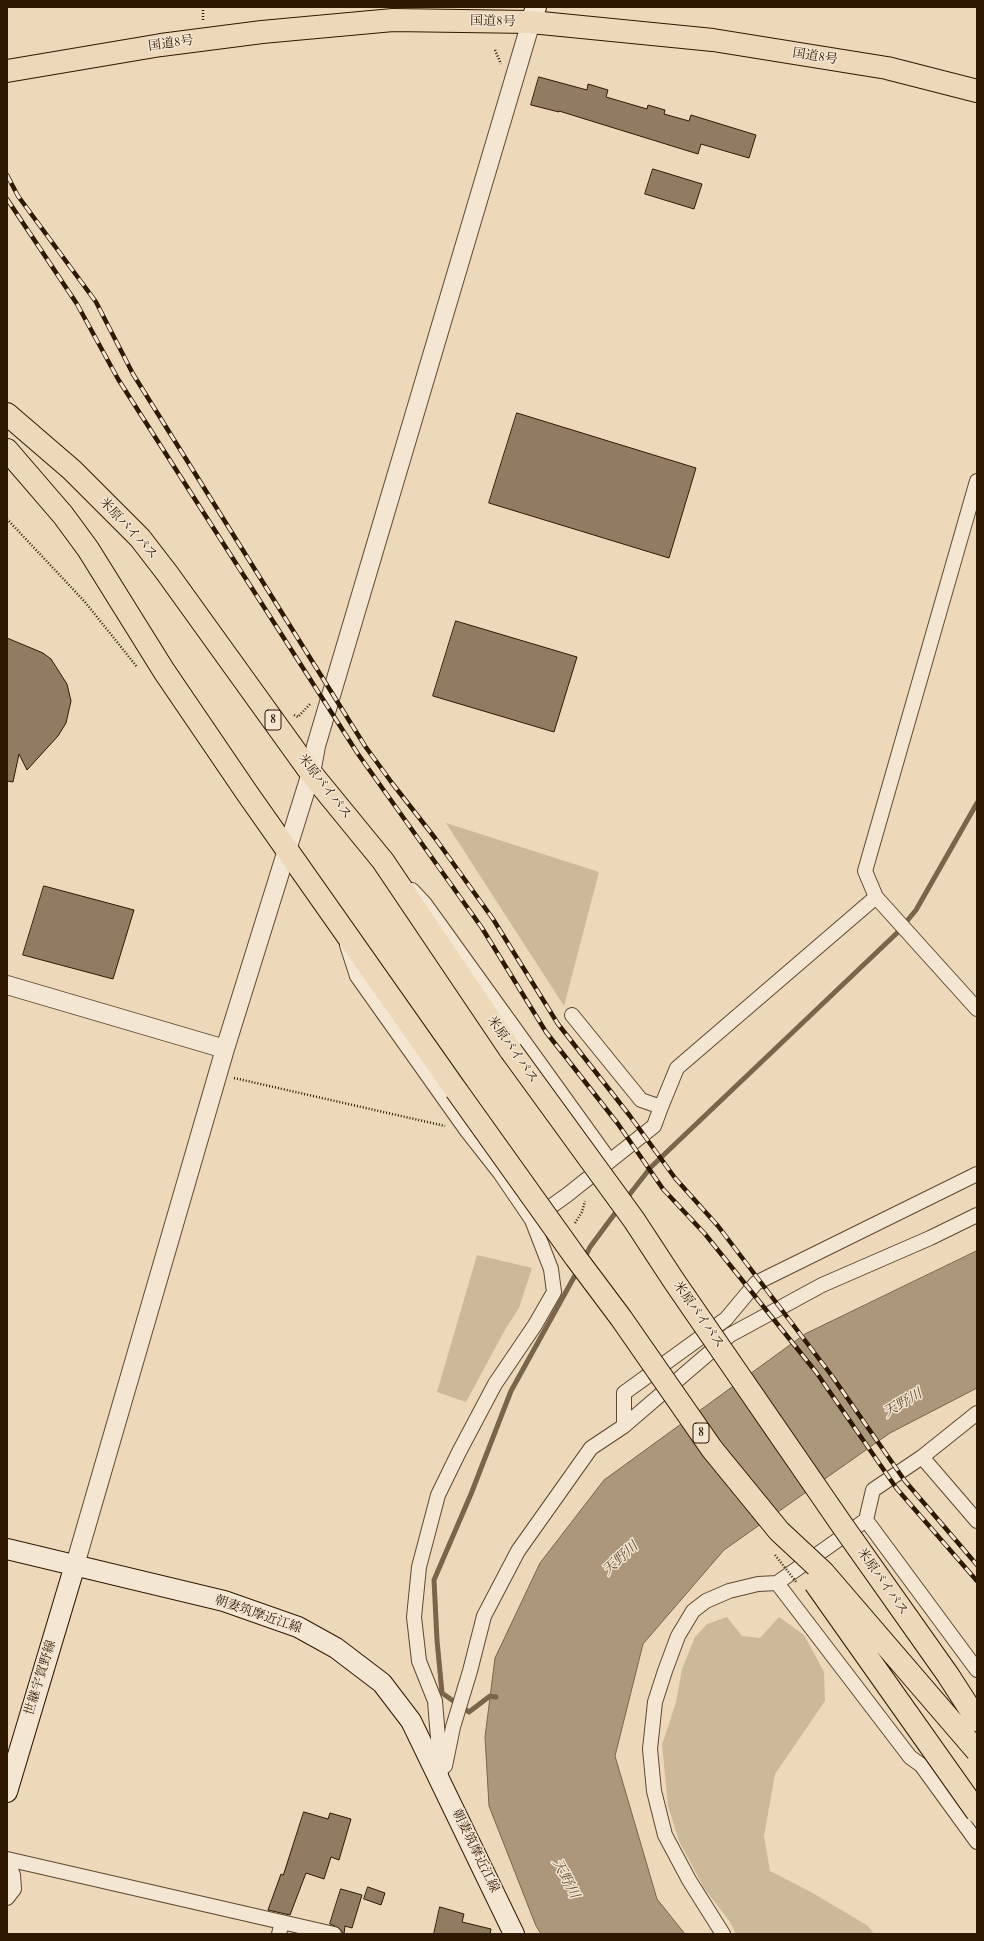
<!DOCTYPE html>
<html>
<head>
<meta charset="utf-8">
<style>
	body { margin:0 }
	#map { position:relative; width:984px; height:1941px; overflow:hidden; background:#edd9b9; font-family:Cardo,serif }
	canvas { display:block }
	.frame { position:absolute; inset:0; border:8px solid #2f1801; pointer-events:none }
</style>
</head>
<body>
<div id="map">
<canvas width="984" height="1941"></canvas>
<div class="frame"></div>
</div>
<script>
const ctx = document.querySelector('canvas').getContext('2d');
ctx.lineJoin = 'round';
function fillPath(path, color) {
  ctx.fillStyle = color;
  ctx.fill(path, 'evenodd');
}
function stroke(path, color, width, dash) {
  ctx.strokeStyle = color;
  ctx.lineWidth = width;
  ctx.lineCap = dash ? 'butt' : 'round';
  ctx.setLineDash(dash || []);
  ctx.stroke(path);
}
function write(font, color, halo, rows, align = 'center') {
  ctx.font = font + ' Cardo,"Noto Serif JP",serif';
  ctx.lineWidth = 3;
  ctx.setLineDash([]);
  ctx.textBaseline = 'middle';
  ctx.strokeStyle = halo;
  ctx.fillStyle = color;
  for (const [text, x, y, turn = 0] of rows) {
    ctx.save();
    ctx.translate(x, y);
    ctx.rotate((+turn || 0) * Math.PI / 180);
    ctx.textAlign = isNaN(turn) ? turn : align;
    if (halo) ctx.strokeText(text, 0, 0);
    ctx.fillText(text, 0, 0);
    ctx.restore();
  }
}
const green = new Path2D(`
	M446 823 599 872 564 1006Z
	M477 1255 532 1268 519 1308 506 1328 466 1402 437 1392Z
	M727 1617 742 1636 760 1638 779 1617 804 1635 824 1672 825 1701 775 1774 764 1836 770 1871 811 1892 868 1926 874 1934H736L730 1922 704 1888 679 1841 668 1806 662 1745 676 1702 682 1669 695 1637 707 1624Z`);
const water = new Path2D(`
	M977 1251V1388L890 1433 724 1550 643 1644 615 1756 657 1899 685 1934H541L536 1926 489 1806 485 1737 495 1658 540 1563 604 1480 805 1334Z`);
const stream = new Path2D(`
	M626 1199 651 1167 897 933 916 910 977 803
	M584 1259 590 1247 619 1208
	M496 1697 490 1696 469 1712 442 1693 437 1640 434 1580 471 1494 511 1391 578 1270`);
const building = new Path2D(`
	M539 77 587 90 588 84 608 90 606 97 647 109 648 105 665 110 664 114 689 121 691 115 756 135 749 158 701 144 698 154 559 111V112L531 105Z
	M653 169 702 184 694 209 645 194Z
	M517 413 696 468 669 558 489 503Z
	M456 621 577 657 554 732 433 696Z
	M7 638 43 653 51 659 67 684 71 701 66 723 58 736 27 770 19 754 13 782 7 781Z
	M44 886 134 910 113 979 23 955Z
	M304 1812 328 1819 330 1813 351 1819 339 1860 331 1857 324 1879 306 1873 290 1915 268 1910 281 1874 283 1875Z
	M368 1887 385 1893 381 1905 364 1899Z
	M341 1889 362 1895 352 1928 345 1926 344 1934 339 1928 330 1924Z
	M440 1907 464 1914 462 1922 491 1929 490 1934H434Z`);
const path = new Path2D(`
	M203 7V20
	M495 50 501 64
	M7 519 85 602 137 667
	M294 715 298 717 310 704
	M234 1078 445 1126
	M575 1223 582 1212 585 1201`);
const minor = new Path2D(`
	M977 481 865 871 876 897 977 1009
	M412 890 425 904 610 1161
	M347 945 357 976 467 1131 500 1173 532 1220
	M661 1107 677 1068 876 897
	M624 1426V1393L726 1319 756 1283 977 1174
	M922 1457 977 1521
	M866 1520 977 1670
	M777 1583 910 1757 921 1765 977 1842
	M445 1766 453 1727 470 1671 484 1616 518 1551 591 1448 624 1426 730 1335 822 1285 930 1238 977 1215
	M441 1776 435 1701 419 1661 414 1617 419 1567 438 1495 459 1452 495 1384 535 1325 554 1292 551 1269 532 1220 567 1195 654 1126 661 1107 641 1100 572 1015
	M7 1859 334 1934
	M7 1859 13 1875 14 1889 7 1898
	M279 1934 282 1922
	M723 1934 689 1880 665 1835 654 1791 650 1749 655 1702 665 1671 678 1636 693 1611 706 1601 729 1591 758 1584 777 1583 866 1520 873 1490 922 1457 977 1413`);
const tertiary = new Path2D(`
	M7 985 225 1049
	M75 1565 225 1049 311 773 316 746 531 22`);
const secondary = new Path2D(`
	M531 22 536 7
	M7 1549 224 1601 298 1627 336 1648 382 1683 411 1721 514 1934
	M7 1792 75 1565`);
const trunk = new Path2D(`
	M7 71 161 45 262 32 393 20 531 22 713 40 887 68 977 91
	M7 414 72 470 140 538 167 573 311 773 383 861 511 1051
	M7 450 63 515 88 549 164 671 247 793 456 1090`);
const rail = new Path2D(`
	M7 175 18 196 96 302 133 374 365 746 392 783 435 838 493 919 558 1024 630 1116 675 1178 718 1226 832 1376 905 1481 977 1565
	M7 199 77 304 118 379 358 754 482 928 546 1032 618 1124 663 1189 705 1234 816 1372 897 1489 977 1581`);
const pathBridge = new Path2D(`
	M775 1555 797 1583`);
const trunkBridge = new Path2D(`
	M511 1051 634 1220 674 1281 842 1525 948 1675 977 1720
	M456 1090 576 1258 621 1318 712 1449 779 1531 823 1572 977 1751
	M815 1583 977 1812`);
const shields = [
	[273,720,16],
	[701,1433,16]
];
const shieldNames = [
	["8",273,720],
	["8",701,1433]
];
const streetNames = [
	["国道8号",493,22,1],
	["国道8号",171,44,-8],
	["国道8号",815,57,9],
	["米原バイパス",128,529,47],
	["米原バイパス",324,787,52],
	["米原バイパス",512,1050,55],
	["米原バイパス",698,1315,55],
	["米原バイパス",882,1582,55],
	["朝妻筑摩近江線",258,1615,19],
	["世継宇賀野線",41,1678,-73],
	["朝妻筑摩近江線",475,1851,64]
];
const waterNames = [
	["天野川",903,1404,-30],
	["天野川",621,1559,-42],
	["天野川",565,1879,63]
];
fillPath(green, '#cdb89a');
fillPath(water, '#ac977a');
stroke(water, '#7a644a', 1);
stroke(stream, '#7a644a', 5);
fillPath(building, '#927c61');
stroke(building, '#2f1801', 1);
stroke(minor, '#5e482f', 16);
stroke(tertiary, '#5e482f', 20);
stroke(secondary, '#2f1801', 22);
stroke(trunk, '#2f1801', 24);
stroke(path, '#2f1801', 2.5, [1, 2]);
stroke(minor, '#f3e6d2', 14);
stroke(tertiary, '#f3e6d2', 18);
stroke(secondary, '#f3e6d2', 20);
stroke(trunk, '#edd9b9', 22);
stroke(rail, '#2f1801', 4.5);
stroke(rail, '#f3e6d2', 3, [9]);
stroke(trunkBridge, '#2f1801', 24, []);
stroke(pathBridge, '#2f1801', 2.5, [1, 2]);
stroke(trunkBridge, '#edd9b9', 22);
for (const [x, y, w] of shields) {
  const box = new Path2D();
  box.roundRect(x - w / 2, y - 10, w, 20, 3);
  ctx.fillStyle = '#f3e6d2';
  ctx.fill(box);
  stroke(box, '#2f1801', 1);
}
write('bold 12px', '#2f1801', null, shieldNames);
write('13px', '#2f1801', '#f3e6d2', streetNames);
write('italic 14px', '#614b31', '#f3e6d2', waterNames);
</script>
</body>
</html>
